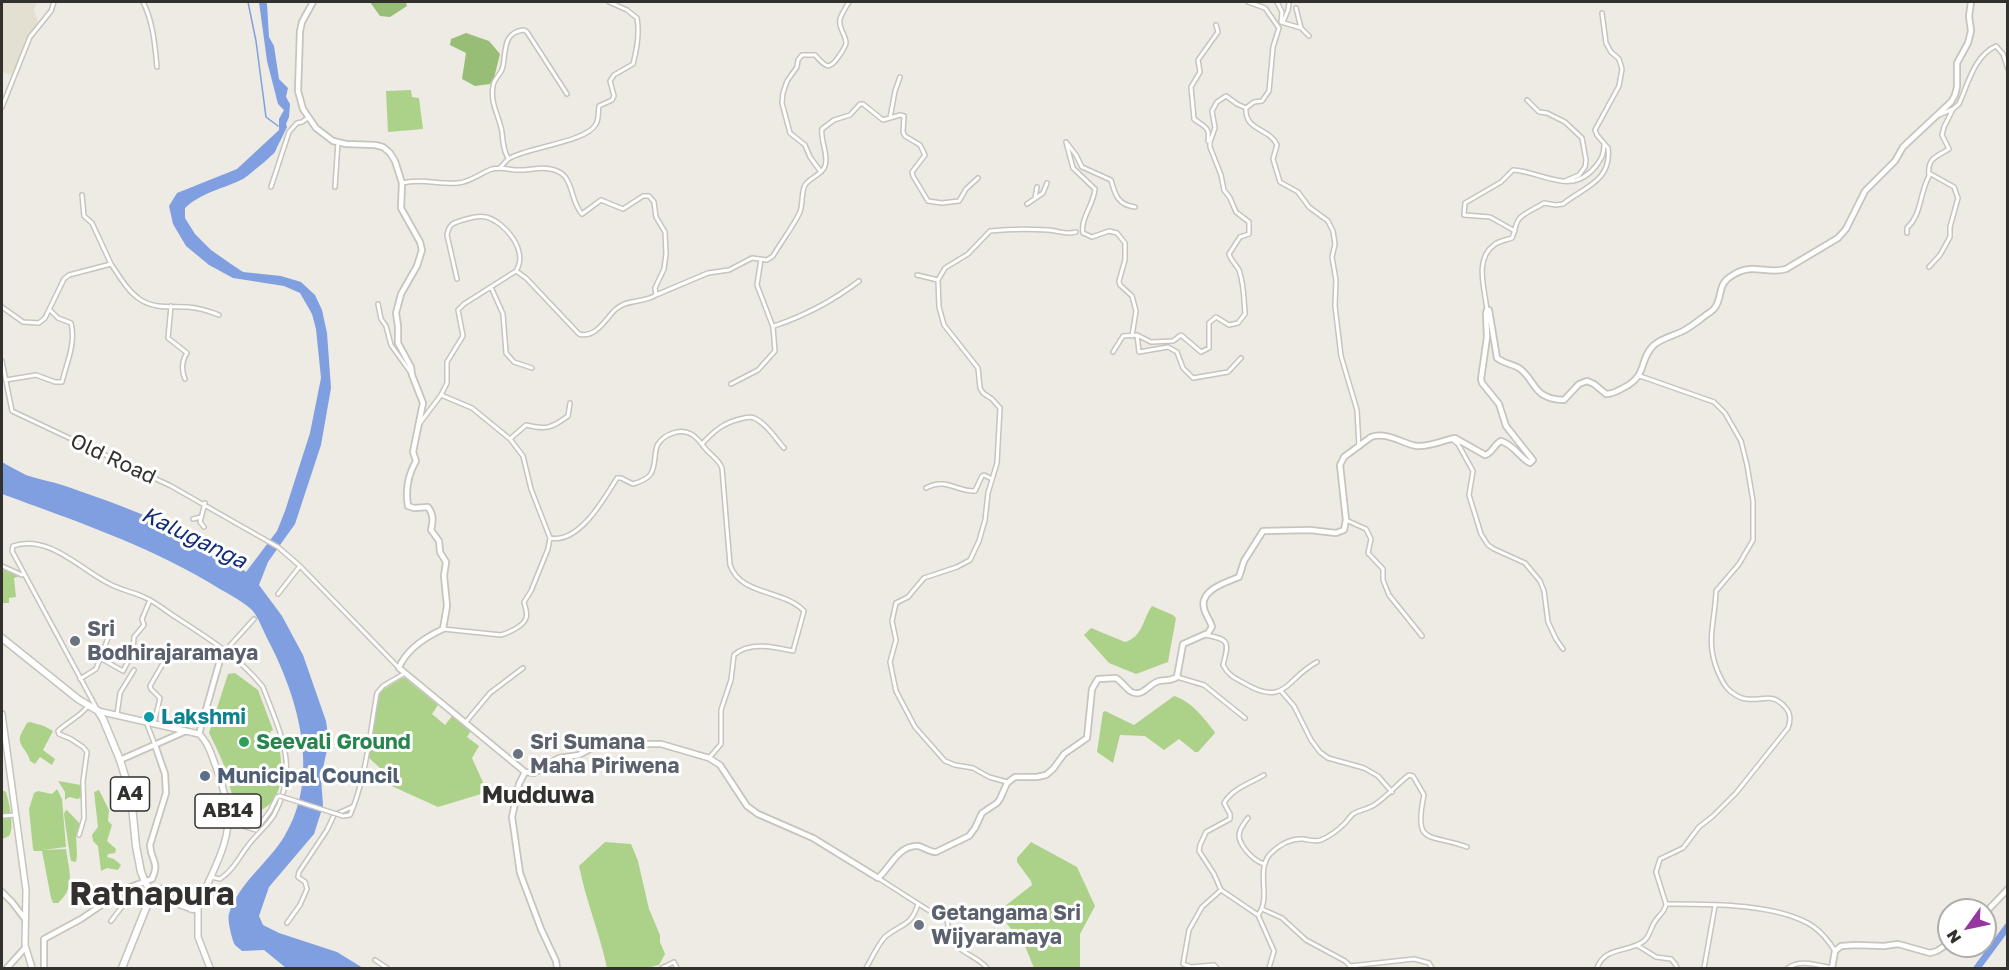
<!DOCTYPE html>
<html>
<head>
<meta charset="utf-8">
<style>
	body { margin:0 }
	#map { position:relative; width:2009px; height:970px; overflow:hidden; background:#edebe3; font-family:"Golos Text",sans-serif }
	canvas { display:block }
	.frame { position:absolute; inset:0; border:3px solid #32312e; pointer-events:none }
	.north { position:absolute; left:1937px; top:898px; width:60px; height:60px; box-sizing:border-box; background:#fff; border:2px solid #adadab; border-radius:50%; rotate:237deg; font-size:16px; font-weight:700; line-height:24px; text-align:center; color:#32312e }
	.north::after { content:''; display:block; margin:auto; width:21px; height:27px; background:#9637a0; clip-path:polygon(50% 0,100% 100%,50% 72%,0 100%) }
</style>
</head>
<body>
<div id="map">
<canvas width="2009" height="970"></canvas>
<div class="frame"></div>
<div class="north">N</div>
</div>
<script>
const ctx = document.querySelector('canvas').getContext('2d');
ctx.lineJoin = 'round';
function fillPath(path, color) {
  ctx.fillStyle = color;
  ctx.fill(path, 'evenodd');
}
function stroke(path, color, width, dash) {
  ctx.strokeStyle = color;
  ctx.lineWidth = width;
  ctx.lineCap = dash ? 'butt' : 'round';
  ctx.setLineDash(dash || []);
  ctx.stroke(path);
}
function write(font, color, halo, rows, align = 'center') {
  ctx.font = font + ' "Golos Text",sans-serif';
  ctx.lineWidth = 6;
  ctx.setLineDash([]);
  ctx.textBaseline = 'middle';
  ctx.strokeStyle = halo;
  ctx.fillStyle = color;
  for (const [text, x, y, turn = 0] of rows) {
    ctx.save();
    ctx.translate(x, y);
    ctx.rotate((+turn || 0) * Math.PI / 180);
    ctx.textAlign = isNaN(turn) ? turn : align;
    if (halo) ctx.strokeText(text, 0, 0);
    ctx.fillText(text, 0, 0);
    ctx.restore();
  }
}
const built = new Path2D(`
	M2 2H37L34 9 39 26 11 75 3 72 2 69Z`);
const green = new Path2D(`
	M411 90 412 97 419 98 423 129 388 132 386 91Z
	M2 569 20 576 14 578 16 597 9 598V603H2Z
	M1152 606 1173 615 1176 618 1168 662 1136 674 1109 663 1084 635 1091 628 1125 642C1143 637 1143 618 1152 606Z
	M235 673 258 690 273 730 270 732 277 752H280C283 774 283 801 259 811 229 811 231 785 223 763 219 753 214 743 209 733L228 674Z
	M402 678H405L438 705 432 714 445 725 452 716 471 731 467 737 479 746 472 758 486 789 481 794 438 807 385 783 379 767 368 757 379 694 381 691Z
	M1174 696C1191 701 1204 718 1214 731L1215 733 1198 752H1195L1179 739 1164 750 1145 736 1120 735 1113 763 1097 752 1103 712 1105 711 1134 725Z
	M30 722 44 726 53 731 43 750 55 759 52 765 40 757 35 764 30 761C29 752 18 746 20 737 21 733 25 727 27 723Z
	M58 781 81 785V797L78 799 69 797 65 800V792Z
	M57 789 62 799 66 847 43 850 66 849C69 871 76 887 58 903H53L51 898 42 851H34L33 849 29 809 34 793 38 791 52 794Z
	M2 790 6 792C9 802 15 828 9 836L2 839Z
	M99 790 109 810 108 821 112 825 107 841 116 849 115 853 108 854 107 857 114 859 121 865 118 870 107 868 101 871 98 846 93 841 92 835 98 827 94 792Z
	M67 810 81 825 76 835 77 856 76 862 71 861 70 856 64 815 65 811Z
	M605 842 631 844 638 861 649 909 660 935V942L665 954 659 965 647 968H607C600 934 586 901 579 866Z
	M1031 842 1077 867 1095 906 1080 934V968H1034L1025 946 998 913 1000 910 1032 885 1031 881 1017 862V858Z`);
const forest = new Path2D(`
	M370 2H406L407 6 390 17 380 16Z
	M466 33 489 41 500 54 494 78 490 84 475 86 462 79 466 53 450 45 451 39Z`);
const water = new Path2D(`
	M259 2H266L267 4 269 37 274 46 279 79 288 88 286 97 290 104 289 117 286 124 287 127C283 136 278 144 275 152 274 154 247 177 243 179 223 189 202 192 185 208V218L195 234 211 250 231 264 243 272 281 276 301 282 315 295 322 310 327 333 331 388 321 445 295 524 268 562 259 585 282 616 303 655 326 721 329 741 321 777 323 806 314 834 269 887 259 916 263 925 279 933 337 952 363 968H286L264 950 242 951C240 949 237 947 235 945 232 940 227 919 229 914 238 884 268 863 284 837 321 777 299 700 269 642 264 633 259 618 252 610 240 599 224 592 210 583 144 544 73 520 2 494V462C9 466 18 471 26 475 40 480 56 482 71 488 131 509 195 532 246 572L277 531 285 511 310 433 321 378 316 329 312 314 300 293 284 286 233 278 209 265 186 246 173 224 169 206 177 193 237 169 279 130V119L284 110 278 104 267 61Z`);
const stream = new Path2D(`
	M248 2 256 41 266 117 278 126`);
const river = new Path2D(`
	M1977 968 2008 926`);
const street = new Path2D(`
	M143 2C153 21 155 45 157 67
	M1248 2 1265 8 1279 28 1273 47 1269 91 1262 101 1254 102 1246 108C1244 131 1270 128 1277 145L1273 159 1280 182 1298 192 1309 207 1328 221 1333 231 1335 244 1332 257 1336 280 1335 306 1341 356 1357 410 1359 447
	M1277 2 1282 12 1281 22 1301 28 1309 36
	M1296 8 1301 28
	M1283 22 1288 10 1289 3
	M1527 100 1539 112 1547 113 1565 122 1582 138 1586 160 1585 167 1579 175 1565 181
	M2 107 30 37 51 11 54 2
	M1939 115 1953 109 1959 104C1968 84 1974 56 1996 46L2003 54 2008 69
	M890 118 895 91 900 77
	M1208 141C1210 127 1205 127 1194 119L1191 87 1200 72 1198 60 1218 32 1216 25
	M508 158C503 149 503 142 502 132 499 115 490 104 493 86 494 78 502 74 503 66 506 50 503 32 524 30L527 32 567 94
	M500 168C503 165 506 160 510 158 529 147 587 142 596 124 599 120 598 111 599 106L612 100 614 96 610 81 614 75 633 64C637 49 640 34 637 18L627 10 609 2
	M821 172 810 157 805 145 790 133 782 103 783 93 787 81 797 67 798 60 802 55H815C826 67 829 71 839 56 842 52 845 48 846 43 846 35 838 28 840 19 842 13 846 7 849 2
	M402 183C423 178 438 185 458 183 471 182 480 173 492 169 500 167 507 169 515 170 531 171 547 164 561 173 573 181 571 202 582 214L601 200 623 209 643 196H649L654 202 656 217 665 232 666 254 664 269 655 288 656 295 708 273 729 270 752 258 767 260 773 256C781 242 793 227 800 212 803 204 801 193 805 185 810 177 822 175 825 166 829 155 820 140 822 129L834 120 850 115 860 104H863L883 120 900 115 904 116 903 132 905 136 920 145 925 155 912 172 913 176 928 201 942 203 959 201 966 189 978 178
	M271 187 289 132 297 123 302 122 309 117
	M335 187 338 142
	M82 195 84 216 92 223 111 264
	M1035 198 1037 187
	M1027 204 1043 193 1047 183
	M1515 231 1490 217 1464 215 1465 203 1501 182 1513 170C1544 172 1571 197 1596 166 1602 158 1604 154 1604 144
	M1907 233V228C1922 214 1919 195 1929 176 1927 159 1935 157 1949 149L1942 135 1944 127 1953 109
	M1929 267 1940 255 1950 237V227L1958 198 1954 187 1929 173
	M917 275 938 280 939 307 944 325 978 368 980 388 983 393 992 399 1000 408 997 463 988 493 985 520 979 541 970 560 957 567 924 578 908 597 896 603 892 621 896 640 890 662 896 691 915 727 945 761 955 765 973 768 989 777 1007 782
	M457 279 447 235C449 224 453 223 463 220 471 218 477 215 486 217 505 222 529 251 516 271
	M938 280 945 268 968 254 990 231C1009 229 1029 229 1048 230 1059 231 1066 235 1076 232
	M491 287 503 314 506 353 514 362 532 368
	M378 304 381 319 386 326 391 345 411 373
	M171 306 168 338 187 353C182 360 181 370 185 379
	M2 307 23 322 39 323 45 318 64 279 69 275 111 264C120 277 128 292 141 300 155 309 172 306 188 307 199 308 209 311 219 315
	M1487 310C1485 290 1474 259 1494 245 1498 241 1507 240 1512 238 1515 232 1515 224 1519 219 1522 214 1538 207 1544 203L1556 205 1563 204C1584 187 1612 181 1608 148L1597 135 1595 130 1619 86 1622 69 1619 59 1611 52 1606 43 1602 13
	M774 326C804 316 834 300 859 281
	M1137 335 1139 352 1168 347 1177 352 1183 368 1193 378 1228 372 1241 358
	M1132 336 1136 311 1132 296 1120 285 1119 281 1125 260V243L1117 233 1109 231 1092 237 1083 233C1080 219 1094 204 1095 189L1073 168 1066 142 1076 155 1082 167 1111 180C1115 195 1118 205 1135 207
	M1113 352 1123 336 1137 335 1151 342 1173 341 1181 335 1201 352 1209 348V323L1216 317 1229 325 1238 323 1245 314C1244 299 1244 284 1239 270 1236 264 1231 261 1229 254L1240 237 1249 234V222L1236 212 1230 198 1224 190 1221 175 1210 147V142L1215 128 1212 111 1217 102 1226 96 1237 104 1246 108
	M2 361 12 411 171 486 278 547 300 566 399 668
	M1640 376 1714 402 1725 413 1741 441 1747 465 1753 501V540L1739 564 1716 591C1715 623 1705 641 1718 672 1721 679 1724 686 1730 691 1735 695 1741 699 1747 699 1763 701 1772 692 1785 707 1791 713 1791 720 1788 728L1736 793 1713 816 1699 827 1683 848 1660 859 1656 872 1666 904
	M6 380 36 375 55 382H62C67 362 76 343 71 323L58 318 50 310
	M731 384 758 370 775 351 773 327 757 285 761 259
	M441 395 472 408 510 439 523 456 531 489 550 538 548 549 531 591 524 602C525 607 528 613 526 618 524 626 508 633 501 635L443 629
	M420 423 441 395 447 383V362L463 336 458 310 464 304 516 271 526 278 579 334C596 339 605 319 616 309 627 299 644 303 656 295
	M510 439 526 425C546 430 552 428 568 416L570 403
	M1452 439 1458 444 1473 471 1469 495 1481 534 1488 545 1494 549 1525 563 1540 581 1544 591 1548 622 1556 639 1563 649
	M702 444C714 431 723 423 740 419 744 418 750 416 754 418 766 423 776 439 784 448
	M926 488C946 477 957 492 975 491L982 476 984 475 992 479
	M193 519 201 517
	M1346 520 1366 529 1371 539 1368 553 1383 569V580L1389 595 1422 636
	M204 527 200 522 205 503
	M550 538C579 544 604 499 617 478H621L633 484C639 482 646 480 650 475 657 466 653 453 658 444 662 438 667 435 673 433 688 428 696 436 704 447 710 455 718 458 722 468L730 565C741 596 783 589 804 611L793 651C775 647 749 641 734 655L731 680 721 710V744L709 758
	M2 566 22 575
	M278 594 300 566
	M1205 635C1230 639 1229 642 1223 665 1228 675 1235 678 1244 683 1286 708 1286 678 1317 662
	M225 651 254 619
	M100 658 123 671 133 652 134 637 144 625 142 619 150 600
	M1177 677 1204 685 1245 718
	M80 679 96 669 108 638
	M1281 691 1294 706 1311 740 1320 752 1328 758 1364 768 1378 776 1392 792
	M97 709 12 551 13 546C48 534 79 568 108 583 120 590 134 592 146 598 157 603 167 612 177 618 208 638 240 658 263 687 280 733 300 767 274 815 268 825 257 834 250 843 240 855 234 870 220 879L211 877
	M117 715 120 693 134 670
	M465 723 490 693 523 668
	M147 724 155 745
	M154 724 160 698 151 689 150 686 165 660
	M1264 775C1249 784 1233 788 1224 803L1230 814V819L1206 832 1200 845 1199 851 1214 874 1221 890 1258 915 1274 951 1269 968
	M2 816 16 815
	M343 816 350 815C366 779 370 732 377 693L383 686 405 673
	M1248 818C1245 822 1241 827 1240 831 1235 843 1254 861 1264 864
	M229 824H237L256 830 270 811 277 797 280 796
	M79 835 84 818 83 781 87 752 83 747 71 739 59 734 58 731C67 722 81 716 88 706
	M878 878 928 910 939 911 946 914C948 924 949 939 957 946 966 955 979 958 987 968
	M1666 904C1707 904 1779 903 1814 927 1822 933 1830 943 1835 951
	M1262 909 1282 918 1306 940 1345 961 1350 966 1414 959 1429 963 1432 968
	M1258 915C1272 897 1255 872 1270 854 1278 846 1290 838 1303 839 1309 840 1315 842 1321 840 1328 837 1338 830 1344 824 1347 822 1349 817 1353 814 1359 810 1368 809 1374 805 1388 796 1397 784 1409 775L1413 776 1424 795C1413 847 1430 833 1467 847
	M111 921 124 904 125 889
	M287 923 300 905 307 889 305 882 298 877 299 872 327 830 334 815 352 807
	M1637 945 1656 957 1671 959 1676 965 1677 968
	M375 960 387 968
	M662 968 674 962 677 968
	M866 968C871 960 879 942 886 936 902 923 911 927 918 904
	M1217 968 1214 965 1191 967 1183 964 1189 930 1202 907 1221 890
	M1597 968C1605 946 1628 953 1644 941 1650 936 1651 926 1656 920 1660 914 1665 912 1666 904
	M1704 968 1715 906
	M1788 968C1800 959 1817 965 1832 968`);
const secondary = new Path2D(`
	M313 2 302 22 300 31 298 91 303 109 316 128 333 141 346 144 375 145 383 147 390 153 395 161 402 183 401 208 420 242 422 250 417 266 401 294 396 313 398 326V343L411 367 412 375 423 403 413 452 416 461C408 475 405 489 408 506L414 508 428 507C434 515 433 521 431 530L439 541 440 552 446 562 444 576 447 606 443 629C426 637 406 649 399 668L525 772
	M199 734 220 660 225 651
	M120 760 186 731
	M525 772 534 773 559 758 579 755 606 740 617 738 637 744H661L709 758 720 765 747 806 758 814 813 838 878 878C890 868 898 845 918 846 924 847 929 852 936 852L969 836 975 828 982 813 997 803 1000 799 1007 783 1015 777H1037L1046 775 1053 769 1064 754 1087 738 1092 689 1098 679 1116 678C1121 681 1125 687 1130 691 1142 699 1148 684 1159 681 1166 679 1169 682 1177 677L1183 644 1208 633 1212 627C1210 620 1205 614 1204 608 1199 590 1227 582 1239 577L1244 561 1263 531 1310 530 1336 533 1344 530 1346 520 1340 465 1344 457 1371 437C1386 431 1403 444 1417 446 1429 447 1444 440 1455 438L1485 455C1493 453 1494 444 1501 441 1514 445 1519 457 1530 463L1533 460 1506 426 1499 404 1482 383 1481 379 1487 337 1486 313 1487 310H1489L1497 358C1503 363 1512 364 1519 368 1537 381 1532 399 1564 400L1579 384 1587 381 1594 384 1606 394C1613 394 1617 391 1623 388 1649 375 1638 360 1654 345 1662 338 1673 336 1683 331 1691 327 1698 321 1706 315 1709 313 1714 310 1716 306 1723 294 1717 284 1733 275 1752 262 1767 275 1786 269L1838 238 1846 229 1865 191 1895 161 1903 147 1951 102 1955 95 1957 87V63L1968 43 1971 31 1969 16 1971 2
	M525 772 519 784 512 817 520 873 541 929 556 961 557 968
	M2 892 12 902 25 919
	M1985 913 2008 889
	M7 968 25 948
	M44 968V939L81 919 125 889 152 879C160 861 151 862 150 845L166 793 165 774 155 745
	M1832 968 1835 951 1841 946 1856 945 1884 946 1898 944 1930 953 1937 951 1949 943`);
const primary = new Path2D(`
	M98 711 199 734C208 742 212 756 216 767 222 785 228 801 228 821 228 846 209 879 199 903
	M2 714 26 890 25 945 32 968
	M156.5 894a5.5 5.5 0 1 1 11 0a5.5 5.5 0 1 1-11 0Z
	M167 890 192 898
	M187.5 904a5.5 5.5 0 1 1 11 0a5.5 5.5 0 1 1-11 0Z
	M163 899 189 908
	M198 907V937L210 968`);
const highway = new Path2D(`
	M2 638 78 699 98 711 103 719 120 760 131 796 136 846 141 872 145 882 152 893 122 968`);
const streetBridge = new Path2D(`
	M280 796 343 816`);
const markers = [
	[75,641,6,"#6b7280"],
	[149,717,6,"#0f9aa8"],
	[244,742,6,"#2e9e5b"],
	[518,754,6,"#6b7280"],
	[205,776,6,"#5c6f8a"],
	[919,925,6,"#6b7280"]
];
const shields = [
	[130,794,39],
	[228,811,66]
];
const shieldNames = [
	["A4",130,794],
	["AB14",228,811]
];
const streetNames = [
	["Old Road",113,459,25]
];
const worshipNames = [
	["Sri",87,629],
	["Bodhirajaramaya",87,653],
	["Sri Sumana",530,742],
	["Maha Piriwena",530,766],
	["Getangama Sri",931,913],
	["Wijyaramaya",931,937]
];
const cultureNames = [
	["Lakshmi",161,717]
];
const leisureNames = [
	["Seevali Ground",256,742]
];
const serviceNames = [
	["Municipal Council",217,776]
];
const waterNames = [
	["Kaluganga",194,538,26]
];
const quarterNames = [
	["Mudduwa",538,795]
];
const townNames = [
	["Ratnapura",152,895]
];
fillPath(built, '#e4e0d1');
fillPath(green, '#acd28a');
fillPath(forest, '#98bd76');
fillPath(water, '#809fe1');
stroke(stream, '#809fe1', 1.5);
stroke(river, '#809fe1', 7);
stroke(street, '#c6c4bc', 6);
stroke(secondary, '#c6c4bc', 8);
stroke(primary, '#c6c4bc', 8);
stroke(highway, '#c6c4bc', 9);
stroke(street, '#fff', 3);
stroke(secondary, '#fff', 4.5);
stroke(primary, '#fff', 5);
stroke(highway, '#fff', 6);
stroke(streetBridge, '#c6c4bc', 6, []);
stroke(streetBridge, '#fff', 3);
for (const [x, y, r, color] of markers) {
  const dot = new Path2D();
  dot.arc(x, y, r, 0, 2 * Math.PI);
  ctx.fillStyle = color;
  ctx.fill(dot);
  stroke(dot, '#fff', 2);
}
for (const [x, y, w] of shields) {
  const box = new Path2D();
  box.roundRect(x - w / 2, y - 17, w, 34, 4.5);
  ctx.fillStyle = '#fff';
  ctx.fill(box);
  stroke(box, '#32312e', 1.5);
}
write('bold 20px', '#32312e', null, shieldNames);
write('21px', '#32312e', '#fff', streetNames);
write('bold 21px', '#5b616d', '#fff', worshipNames, 'left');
write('bold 21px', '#0d838f', '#fff', cultureNames, 'left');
write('bold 21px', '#27864d', '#fff', leisureNames, 'left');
write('bold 21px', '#4e5e75', '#fff', serviceNames, 'left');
write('italic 22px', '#112c78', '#fff', waterNames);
write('bold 24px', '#32312e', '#fff', quarterNames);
write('bold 33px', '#32312e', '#fff', townNames);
</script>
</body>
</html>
